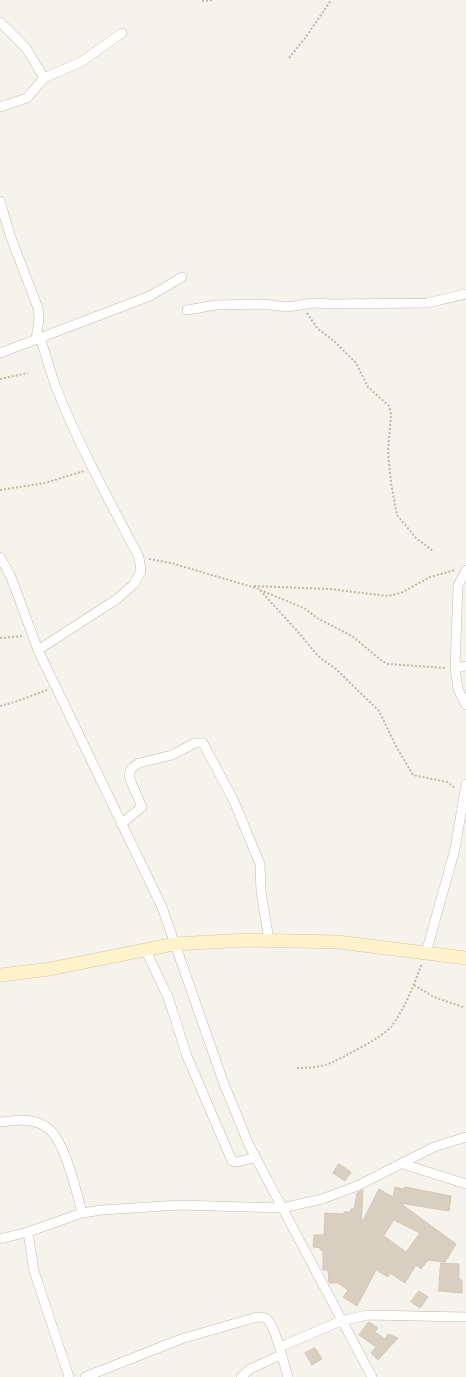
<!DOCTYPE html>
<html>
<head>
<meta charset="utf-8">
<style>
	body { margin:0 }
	canvas { display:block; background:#f6f3ec }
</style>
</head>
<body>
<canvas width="466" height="1377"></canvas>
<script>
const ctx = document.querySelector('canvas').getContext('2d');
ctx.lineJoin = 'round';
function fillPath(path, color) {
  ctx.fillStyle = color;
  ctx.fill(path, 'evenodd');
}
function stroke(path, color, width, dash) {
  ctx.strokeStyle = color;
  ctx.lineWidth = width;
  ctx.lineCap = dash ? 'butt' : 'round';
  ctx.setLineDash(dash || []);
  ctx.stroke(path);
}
const building = new Path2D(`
	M339 1164 351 1172 345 1181 333 1173Z
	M395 1187 404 1189 405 1187 451 1196 449 1211 400 1203 456 1244 445 1262 428 1260 421 1269 416 1265 405 1283 390 1273 388 1277 376 1270 357 1306 343 1297 348 1290 338 1283H329L328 1270H323V1251L320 1250 321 1248 313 1247 314 1235H324L325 1213 344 1214V1212H350L351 1209H354L357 1193 363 1190 361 1224 379 1189 393 1197ZM394 1220 420 1233 406 1252 384 1236Z
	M441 1263 459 1264V1280H462V1293L439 1291Z
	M419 1291 428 1297 420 1308 411 1302Z
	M369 1322 378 1328 375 1332 385 1339 388 1334 398 1338 378 1360 371 1353 376 1347 359 1335Z
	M315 1348 322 1359 312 1365 305 1353Z`);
const path = new Path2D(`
	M202 1 213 0
	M289 58 306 37 331 0
	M307 313 317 328 335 342 356 363 368 387 389 406 391 414 388 451 391 483 397 515 416 538 433 551
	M0 379 28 373
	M0 490 45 483 84 471
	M149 559 171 563 259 589 299 633 318 656 337 670 379 711 396 746 413 775 447 782 455 788
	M254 586 329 589 388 596 401 593 430 577 455 570
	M260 590 304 608 317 618 352 636 382 661 388 664 446 668
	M0 638 23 636
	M0 706 15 702 47 690
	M414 985 434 997 463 1007
	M297 1068C309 1068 322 1067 333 1062 345 1056 383 1037 391 1027 405 1008 414 985 422 963`);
const street = new Path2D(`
	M0 22 26 48 44 78
	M0 107 27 98 44 78 81 62 122 33
	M0 201 10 235 38 308 39 319 36 340
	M187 310 216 305 263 304 287 307 312 303 333 304 427 303 466 294
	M0 353 150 296 182 277
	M0 557 11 577 38 650 162 907 224 1084 249 1145 372 1377
	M466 570 458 586 455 668 458 689 466 705
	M38 650 117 599 134 584 141 571 139 557C110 502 79 446 56 387 50 371 46 354 40 338
	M455 668 466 666
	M121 824 142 807 131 782 129 775 131 769 139 763 172 755 195 743H203L233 799 260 864 261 892 269 940
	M145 949 168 997 187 1056 232 1161 238 1162 256 1157
	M426 953 455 849 466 784
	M0 1122C16 1120 31 1118 45 1126 64 1136 77 1193 82 1213
	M403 1164 466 1184
	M28 1232 34 1271 69 1377
	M0 1239 28 1232 82 1213 102 1210 180 1205 282 1208 322 1199 357 1186 434 1147 466 1137
	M280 1347 341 1321 367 1315 466 1317
	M85 1377 181 1339 257 1317C261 1317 264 1317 267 1319 276 1327 284 1365 288 1377
	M241 1377 250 1369 281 1355`);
const secondary = new Path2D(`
	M0 975 50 969 174 944 247 940 338 942 466 958`);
fillPath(building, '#d8cfc1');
stroke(building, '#d3c7b4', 1);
stroke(street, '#c2bbae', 10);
stroke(secondary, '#d6c79b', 14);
stroke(path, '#c4b79f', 2, [2, 2]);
stroke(street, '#fff', 9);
stroke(secondary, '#fff3cd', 13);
</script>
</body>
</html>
